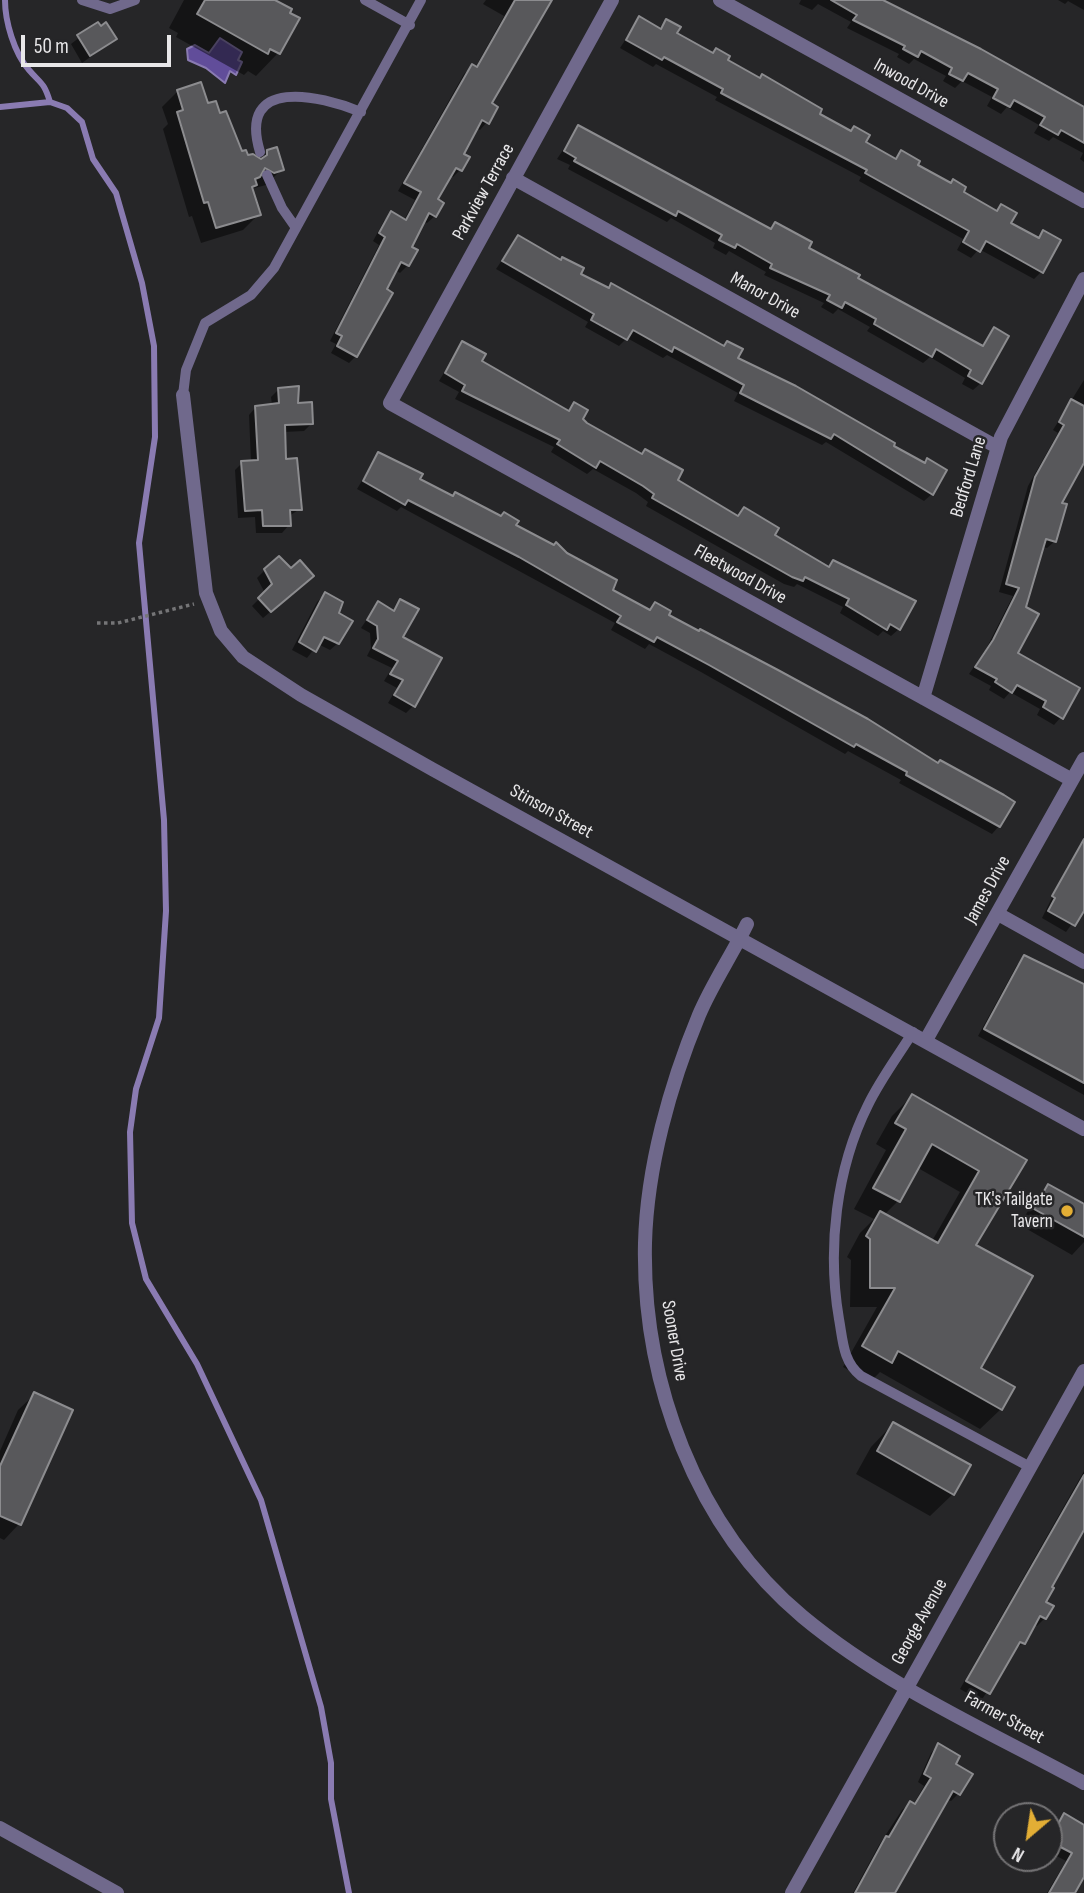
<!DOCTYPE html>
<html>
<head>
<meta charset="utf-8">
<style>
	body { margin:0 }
	#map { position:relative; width:1084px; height:1893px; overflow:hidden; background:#262628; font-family:"Sofia Sans Condensed",sans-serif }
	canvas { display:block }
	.north { position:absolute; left:993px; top:1802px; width:70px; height:70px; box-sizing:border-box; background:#262628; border:2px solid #747375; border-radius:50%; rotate:209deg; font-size:19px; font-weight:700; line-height:28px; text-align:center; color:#e8e7e9 }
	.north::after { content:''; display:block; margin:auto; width:24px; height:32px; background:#e3ae35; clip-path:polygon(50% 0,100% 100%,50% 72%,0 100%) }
	.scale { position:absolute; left:21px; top:35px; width:150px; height:32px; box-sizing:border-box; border:4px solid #e8e7e9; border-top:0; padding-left:9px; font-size:21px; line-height:24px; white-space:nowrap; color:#e8e7e9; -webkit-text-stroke:5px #262628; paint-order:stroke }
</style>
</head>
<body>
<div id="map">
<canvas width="1084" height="1893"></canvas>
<div class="north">N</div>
<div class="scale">50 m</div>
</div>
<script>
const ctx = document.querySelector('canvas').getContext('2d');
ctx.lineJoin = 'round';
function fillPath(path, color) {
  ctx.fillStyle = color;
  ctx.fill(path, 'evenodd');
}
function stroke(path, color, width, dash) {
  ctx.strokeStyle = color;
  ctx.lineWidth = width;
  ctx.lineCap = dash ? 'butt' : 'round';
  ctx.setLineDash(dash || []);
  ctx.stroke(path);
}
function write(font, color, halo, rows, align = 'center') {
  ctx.font = font + ' "Sofia Sans Condensed",sans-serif';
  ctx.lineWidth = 5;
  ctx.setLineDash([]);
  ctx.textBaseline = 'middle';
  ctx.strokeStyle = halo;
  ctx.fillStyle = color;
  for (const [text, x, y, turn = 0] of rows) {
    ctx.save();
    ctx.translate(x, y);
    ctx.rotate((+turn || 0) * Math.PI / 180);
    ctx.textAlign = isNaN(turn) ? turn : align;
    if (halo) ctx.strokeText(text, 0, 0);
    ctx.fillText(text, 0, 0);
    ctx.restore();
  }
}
const water = new Path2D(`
	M220 38 242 52 238 60 242 62 236 75 230 71 225 83 206 68 188 60 187 49 195 45 209 53Z`);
const shadow = new Path2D(`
	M184 0H272L278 53 256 76 248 71 244 75 176 37 178 33 169 28Z
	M486 0H550L489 104 487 122 480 130 476 128 462 154 460 170 453 177 449 175 436 200 435 216 427 223 424 222 409 247 408 265 400 273 395 270 356 356 349 363 331 353 336 344 330 341 379 245 373 241 384 221 391 213 404 220 415 200 398 191 464 74 472 66 475 68 504 16 483 4Z
	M801 0H881L1084 108V162L1080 159 1083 153 1053 137 1049 141 1034 133 1039 125 1007 107 1001 114 987 106 992 97 962 81 955 88 943 81 946 76 914 59 909 64 897 57 899 54 847 28 851 22 818 4 812 10 799 4Z
	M1058 0H1084V10L1068 1 1065 4Z
	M639 19 658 29 667 21 675 33 894 160 902 153 915 165 996 212 1001 206 1009 223 1037 239 1044 232 1041 272 1034 279 979 249 971 258 957 250 963 239 859 181 861 177 715 100 717 97 656 64 653 67 620 48Z
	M97 24 115 39 82 63 71 44Z
	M178 91 219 115 241 154 259 160 268 151 282 169 266 185 251 189 259 214 243 230 201 243 192 216 189 217 163 129 168 124 162 107Z
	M578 127 769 230 776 224 806 248 856 279 981 347 994 329 981 383 973 390 962 384 965 378 930 357 923 363 867 331 870 327 838 309 833 314 821 307 824 303 764 275 766 272 729 251 726 255 713 248 715 243 671 218 667 222 568 169 570 165 557 159Z
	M518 237 579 275 923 465 928 460 932 494 924 501 826 442 822 445 734 401 738 393 667 355 663 358 627 338 619 346 585 327 588 322 496 269Z
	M462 343 480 361 567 412 574 404 581 420 640 456 645 451 675 480 736 517 744 509 772 536 827 568 833 562 899 629 891 636 883 631 878 636 840 613 843 607 797 584 794 587 784 584 646 506 648 502 636 493 593 469 587 474 551 452 554 447 455 399 459 392 439 381Z
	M1084 380V459L1059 504 1055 541 1047 548 1042 547 1024 608 1016 653 1061 717 1054 725 1037 715 1040 709 1010 692 1004 699 989 690 991 686 969 674 986 649 1013 596 999 592 1028 486 1058 433 1053 430Z
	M278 390 311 424 304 431 284 432V461L300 509 289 516V525L282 533H256L255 517 238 518 235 470 242 463 251 462 249 415 256 407 272 405 271 397Z
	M378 454 417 480 514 526 610 591 648 611 655 604 667 615 999 826 992 834 899 783 901 780 848 751 845 754 701 672 649 644 645 649 611 630 615 623 401 507 397 511 357 489Z
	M265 570 290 571 304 583 263 618 252 606 265 593 257 578Z
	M325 594 336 613 338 643 330 650 318 644 307 658 292 650 317 602Z
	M401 601 400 637 413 706 406 713 388 703 397 688 384 681 392 668 367 656 371 648 370 633 361 628 378 603 392 612Z
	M1084 846V907L1066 932 1042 918 1067 867Z
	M1025 958 1084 986V1095L978 1036 1017 965Z
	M912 1096 1025 1160 974 1245 979 1369 1001 1409 980 1429 880 1372 870 1382 843 1367 877 1307H850L851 1260 847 1257 860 1233 874 1219 854 1209 886 1150 876 1144 892 1116ZM918 1168 960 1192 932 1241 884 1215 898 1201Z
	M1048 1186 1081 1205 1084 1201V1242L1072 1255 1020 1225 1033 1202Z
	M34 1395 19 1524 4 1540 0 1538V1451L18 1410Z
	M893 1424 953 1494 930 1516 856 1474 871 1447Z
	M1084 1471V1529L1049 1587 1044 1602 1045 1618 1037 1626 1034 1624 1023 1643 1014 1650 981 1701 960 1689Z
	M939 1745 953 1764 958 1794 951 1801 946 1799 893 1893H853L879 1845 902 1810 910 1803 913 1805 924 1786 918 1782 931 1753Z
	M1064 1816 1081 1825 1084 1822V1874L1073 1893H1047L1066 1861 1049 1852V1836Z`);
const stream = new Path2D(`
	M5 0C5 21 14 53 29 70 41 84 44 82 50 102
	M50 102 67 108 82 122 93 159 116 193 142 283 154 346 155 437 139 543 164 820 166 911 159 1018 136 1089 130 1132 132 1223 146 1279 197 1364 261 1500 321 1707 331 1763V1799L349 1893
	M0 107 50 102`);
const building = new Path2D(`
	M205 0H275L292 9 290 13 300 18 280 54 270 49 268 54 197 14Z
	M515 0H552L492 103 498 107 489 124 482 120 464 154 470 157 462 171 456 168 438 199 444 203 436 217 429 213 412 247 418 250 409 266 401 262 387 289 393 293 357 357 337 346 342 336 336 333 385 237 379 233 391 211 406 220 421 192 404 183 472 64 477 67Z
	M831 0H883L981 49 1084 107V143L1061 130 1058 135 1040 125 1045 117 1014 100 1010 107 993 98 998 89 968 73 963 81 949 74 952 68 921 51 918 57 903 49 905 46 853 20 857 15Z
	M639 16 661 29 666 19 681 27 677 33 713 53 716 48 730 56 728 60 760 78 762 74 822 109 820 114 851 131 854 126 870 135 866 142 896 159 901 150 920 161 918 165 951 183 953 179 966 187 964 192 997 211 1001 204 1017 213 1011 223 1039 238 1043 230 1061 240 1043 273 986 241 980 252 963 242 969 231 865 173 867 170 721 93 723 89 664 57 662 60 626 40Z
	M98 22 101 26 106 22 117 39 90 56 77 35Z
	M201 82 208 103 216 101 220 113 226 111 242 151 246 150 248 155 253 154 261 159 267 155V150L277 147 284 170 274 173 265 168 260 177 255 179 257 185 252 187 261 215 216 228 208 202 204 203 177 112 183 110 177 90Z
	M578 125 771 229 775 222 812 242 809 248 860 275 858 278 983 346 994 327 1009 336 982 384 968 376 971 370 936 349 932 357 874 324 876 319 845 302 842 308 827 300 830 295 770 268 772 264 737 244 735 248 719 240 722 235 678 211 676 216 574 161 576 158 564 151Z
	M518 235 561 260 562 257 584 268 581 274 609 288 611 283 724 346 727 341 743 349 738 358 796 386 895 443 894 446 925 463 927 458 947 470 933 495 834 434 831 439 740 393 744 385 674 347 672 352 633 330 627 340 591 320 594 314 502 261Z
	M462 341 486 354 482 361 569 411 574 402 588 410 583 419 587 423 642 454 645 449 683 470 678 480 738 516 744 507 779 528 775 535 829 567 833 560 916 601 900 630 890 624 887 630 846 605 849 599 805 577 803 581 792 577 652 498 654 494 643 486 600 461 596 468 557 444 560 440 462 391 465 385 445 373Z
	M299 386 298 403 312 402 313 424 285 425 286 459 297 458 302 510H290L291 526H263L262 510 245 511 241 461 258 460 255 406 279 403 278 388Z
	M1071 399 1084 406V463L1062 503 1067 504 1056 542 1046 539 1026 607 1039 614 1018 653 1080 688 1063 719 1043 707 1046 701 1017 685 1012 693 995 682 997 679 975 667 993 640 1019 588 1006 584 1035 477 1064 425 1059 422Z
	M378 452 423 474 420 479 453 496 455 492 501 516 504 512 519 521 516 525 554 545 556 542 567 553 617 580 613 590 650 610 655 602 671 611 669 615 699 631 700 629 778 670 868 719 938 763 940 760 1004 795 1015 802 1000 827 906 775 907 772 856 744 854 747 709 665 657 637 654 642 617 622 621 616 519 557 408 500 405 505 363 481Z
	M279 556 291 568 300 560 314 576 271 612 258 598 272 584 264 569Z
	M325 592 343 602 339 613 353 621 339 644 324 637 316 652 299 642Z
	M400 599 419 609 403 637 442 658 415 707 394 695 403 680 390 674 398 661 373 648 378 639 377 626 367 620 378 601 394 611Z
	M1084 839V911L1075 926 1048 911 1055 898 1052 896Z
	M1024 955 1084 984V1083L984 1029Z
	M912 1094 1027 1160 976 1245 1033 1276 981 1368 1015 1387 1002 1410 898 1351 892 1363 862 1346 895 1288H870V1239L866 1236 880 1211 938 1243 979 1171 932 1144 900 1202 873 1188 906 1129 895 1123Z
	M1048 1184 1084 1204V1237L1034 1209Z
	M34 1392 73 1410 21 1525 0 1516V1466Z
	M893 1422 971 1465 954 1495 877 1451Z
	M1084 1475V1530L1052 1587 1054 1588 1046 1602 1054 1606 1046 1619 1040 1616 1025 1644 1020 1642 990 1694 966 1681Z
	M938 1743 960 1756 956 1764 973 1774 960 1795 953 1791 895 1893H855L886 1836 889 1837 910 1801 915 1804 931 1778 924 1774Z
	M1064 1813 1084 1825V1877L1075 1893H1049L1072 1853 1049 1841Z`);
const path = new Path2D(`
	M97 623H118L194 604`);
const service = new Path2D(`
	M82 0 110 9 135 0
	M365 0 410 25
	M260 152C237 76 320 95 361 112
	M267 175 282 208 296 228
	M183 395 186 370 205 323 251 295 274 268 421 0
	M913 1032C898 1056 880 1080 868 1105 836 1169 827 1249 839 1319 843 1341 843 1362 861 1376L1030 1467`);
const minor = new Path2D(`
	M612 0 390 403 1072 780
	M720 0 1084 201
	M513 178 997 447
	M183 395 206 593 221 631 243 657 301 695 432 769 1084 1129
	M923 698 1001 437 1084 279
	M998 914 1084 962
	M747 924C732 955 712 984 699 1015 670 1085 647 1167 645 1243 642 1380 695 1527 803 1617 886 1686 990 1732 1084 1783
	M926 1040 1084 759
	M792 1893 1084 1371`);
const tertiary = new Path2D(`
	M0 1828 117 1893`);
const markers = [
	[1067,1211,7,"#e3ae35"]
];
const streetNames = [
	["Inwood Drive",911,84,29],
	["Parkview Terrace",484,192,-61],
	["Manor Drive",765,296,29],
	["Bedford Lane",969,477,-73],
	["Fleetwood Drive",740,575,29],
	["Stinson Street",551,812,29],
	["James Drive",988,890,-61],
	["Sooner Drive",674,1341,80],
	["George Avenue",920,1622,-61],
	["Farmer Street",1004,1718,29]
];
const poiNames = [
	["TK's Tailgate",1053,1200],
	["Tavern",1053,1222]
];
fillPath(water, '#614d9a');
stroke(water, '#8a7bb2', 2);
fillPath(shadow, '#0007');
stroke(stream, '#8a7bb2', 6);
fillPath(building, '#58585b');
stroke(building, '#8c8c8f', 2);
stroke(path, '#757577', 3.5, [3.5, 3.5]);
stroke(service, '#70698c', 10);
stroke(minor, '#70698c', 14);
stroke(tertiary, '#70698c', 14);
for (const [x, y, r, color] of markers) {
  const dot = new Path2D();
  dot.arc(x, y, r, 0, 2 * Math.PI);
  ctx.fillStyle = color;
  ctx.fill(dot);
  stroke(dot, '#262628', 2.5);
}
write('19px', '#e8e7e9', '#262628', streetNames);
write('19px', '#e8e7e9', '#262628', poiNames, 'right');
</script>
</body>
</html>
